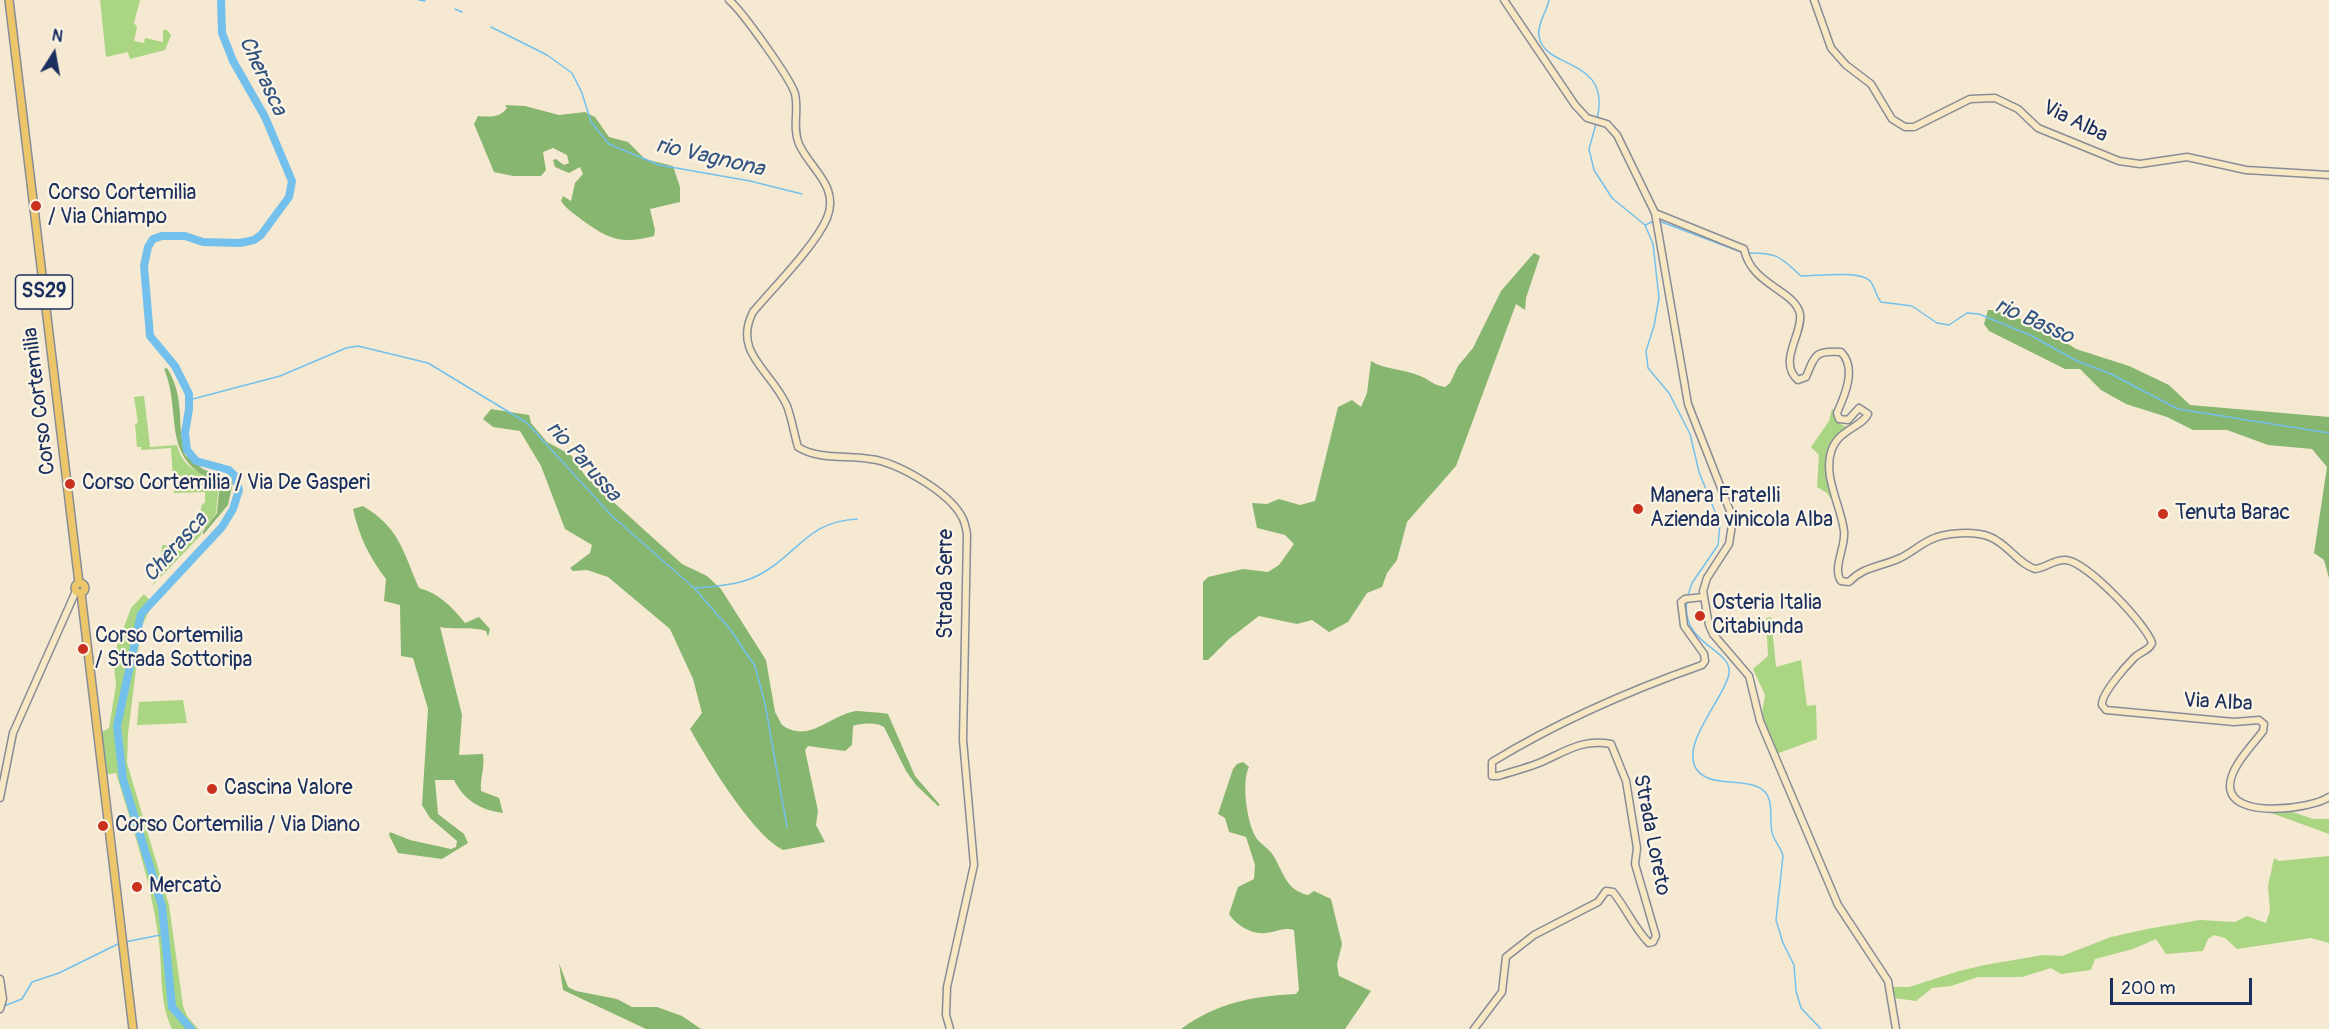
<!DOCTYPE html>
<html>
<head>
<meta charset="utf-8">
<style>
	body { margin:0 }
	#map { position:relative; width:2329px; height:1029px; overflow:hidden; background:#f6e9d1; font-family:Pangolin,sans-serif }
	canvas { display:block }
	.north { position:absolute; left:24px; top:24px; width:60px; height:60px; -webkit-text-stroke:4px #fcf5e5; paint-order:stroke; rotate:11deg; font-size:16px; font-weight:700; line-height:24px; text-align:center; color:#1b2f5e }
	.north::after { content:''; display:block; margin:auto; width:21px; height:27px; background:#1b2f5e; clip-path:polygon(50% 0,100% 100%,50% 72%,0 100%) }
	.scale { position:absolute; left:2110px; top:978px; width:142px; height:27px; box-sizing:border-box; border:3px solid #1b2f5e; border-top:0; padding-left:8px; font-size:18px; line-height:21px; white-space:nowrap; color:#1b2f5e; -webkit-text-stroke:4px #fcf5e5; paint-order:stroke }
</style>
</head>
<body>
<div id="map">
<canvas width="2329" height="1029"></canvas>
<div class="north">N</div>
<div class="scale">200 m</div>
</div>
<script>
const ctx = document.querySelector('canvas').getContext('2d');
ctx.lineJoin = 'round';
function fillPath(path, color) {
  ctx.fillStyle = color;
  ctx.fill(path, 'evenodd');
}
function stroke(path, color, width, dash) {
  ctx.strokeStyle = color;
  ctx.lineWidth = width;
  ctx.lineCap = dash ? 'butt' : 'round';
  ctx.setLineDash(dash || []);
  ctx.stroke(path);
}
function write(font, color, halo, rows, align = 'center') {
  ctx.font = font + ' Pangolin,sans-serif';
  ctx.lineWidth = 4.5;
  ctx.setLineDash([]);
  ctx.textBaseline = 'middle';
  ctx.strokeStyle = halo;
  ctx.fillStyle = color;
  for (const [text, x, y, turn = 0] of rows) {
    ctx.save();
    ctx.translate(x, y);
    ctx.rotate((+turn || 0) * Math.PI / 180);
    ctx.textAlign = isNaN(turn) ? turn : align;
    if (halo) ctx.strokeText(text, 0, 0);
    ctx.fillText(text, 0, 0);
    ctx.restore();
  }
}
const green = new Path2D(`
	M100 0H140L134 23 137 27 134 41 144 43 145 38 163 42V30H167L171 35 165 50 130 59 128 52 106 57Z
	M144 396 150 447 177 445C185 476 208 471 225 485L218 492 216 513 205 529 203 524 201 535 151 587 160 574 162 545H167V549H178V545L184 544 191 535 194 537 196 534 193 531 198 524 202 504 205 503V492L174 493 171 448 141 450V447H137L135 424 138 423 134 397Z
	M1832 409 1836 410V422L1847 427C1818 453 1826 472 1836 506L1827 493 1817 487 1819 455 1811 447 1829 421Z
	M144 594 153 603 141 628 128 734 127 763 169 905 183 1006 187 1016 198 1029H172C158 1000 163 966 158 934 150 879 132 826 116 773L104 775 99 734 109 728 116 685 114 667 117 646 131 608Z
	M1771 617 1776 667 1801 660 1807 706 1816 705 1817 739 1776 754 1762 714 1765 695 1753 669 1768 656 1766 618Z
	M183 700 187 723 137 725 139 702Z
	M2287 810 2313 819H2329V834L2266 811Z
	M2329 856V943L2311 938 2237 949 2225 938 2214 935 2208 939 2203 951 2166 954 2156 939 2133 949 2095 959 2091 970 2061 974 2051 968 2022 977H1978L1951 986 1932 988 1916 1001 1894 998 1893 987H1909L1959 971 1985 965 2043 955 2062 956 2111 937 2147 929 2200 920 2235 922 2247 916 2266 923 2270 911 2268 886 2274 858 2279 861Z`);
const forest = new Path2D(`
	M505 105 525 106 559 115 585 112 595 117 609 137 628 142 645 159 673 166 680 187V202L650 209 655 230 654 236C620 245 609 239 582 220 575 214 566 209 561 201L563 196 571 201 575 183 583 174 580 167 569 173 555 167 553 160 556 159 564 165 569 163 567 155 553 148 543 152 546 170 541 176H513L494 172 474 124 478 116C489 117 500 118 507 108Z
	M1534 253 1540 256 1526 298 1525 310 1516 304 1456 466 1407 522 1397 560 1387 573 1382 587 1367 593 1348 622 1329 632 1312 620 1297 624 1259 616 1229 639 1208 660H1203V582L1208 577 1243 569 1268 572 1279 565 1294 544 1285 535 1257 528 1252 503 1267 504 1279 499 1300 505 1315 501 1338 407 1352 400 1361 407 1367 393 1371 361C1385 370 1405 369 1420 376 1431 380 1430 384 1445 387L1450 383 1458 366 1473 348 1501 291Z
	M1988 310H1995L2042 327 2076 349 2129 366 2169 385 2190 405 2329 417V578L2324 560 2314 553 2327 467 2312 449 2268 445 2227 430H2193L2167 417 2126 404 2101 390 2080 369H2065L1989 331 1984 324Z
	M167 368C186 399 176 423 185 455L203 469 233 482 228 505 203 535V531L217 513 219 491 225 483C218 480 210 479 203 475 163 451 181 408 164 369Z
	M491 409 529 415 531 423 547 442 571 455 586 477 610 499 682 564 707 576 721 589 766 660 775 712 782 725C809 744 830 715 856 711 858 711 885 713 888 714L915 776 940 805 938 806 916 785 906 771 884 727C877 722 860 723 853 726L852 745 845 751 808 746 805 750 818 811 816 825 825 842 783 850C752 834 708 761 690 729L702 713 693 679 670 629 608 577 587 570 573 571 570 568 590 553 592 545 565 529 541 466 520 431 493 427 483 419Z
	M363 506C400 528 403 552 419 588 440 594 451 606 465 623L479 617 490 629 488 637 486 631C471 626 455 630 440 627L462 715 459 755 483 754C485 768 480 777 481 791L499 798 503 813C480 810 464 800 454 780H435L438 814 464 834 468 843 442 859 398 853 389 835 390 832 410 840 451 849 456 847 457 841 430 818 422 805 428 709 413 658 401 656 400 605 384 601 386 579C369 557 359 536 353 509Z
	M1243 762 1249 767C1241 782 1247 825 1257 839 1262 845 1269 849 1273 855 1284 873 1286 890 1308 895L1314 891 1331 899 1342 944 1337 964 1339 976 1371 991 1345 1029H1181C1217 1003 1252 996 1296 994L1299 990 1294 930C1282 927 1278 932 1266 933 1252 935 1236 925 1229 914L1238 887 1254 879 1255 865 1246 837 1229 832 1225 818 1218 814 1233 769 1237 764Z
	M559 963 568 987 576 991 617 999 632 1007H657L682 1016 701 1029H646L563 990Z`);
const stream = new Path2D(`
	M419 0 425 1
	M1549 0C1547 11 1537 24 1539 36 1544 71 1612 56 1597 119
	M455 9 462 12
	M491 27 547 55 572 73 582 93 591 122 609 144 659 165 750 181 802 194
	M1596 124 1589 149 1594 170 1612 198 1645 225 1653 244 1659 298 1654 326 1646 351 1648 368 1669 393 1690 434 1699 472 1720 524 1718 545 1692 583 1688 595
	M1659 221 1741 252
	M1645 225 1654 221
	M1749 253C1779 253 1780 257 1801 276 1817 276 1860 270 1870 281 1875 286 1875 295 1881 302L1912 306 1937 323 1949 325 1967 313 1979 314 2032 336 2077 361 2109 373 2178 409 2329 433
	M189 400 280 376 346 348 358 346 428 363 527 423 612 516 694 588 730 629 755 666 765 704 787 827
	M695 588C721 586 744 585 766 571 802 548 809 522 857 519
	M1687 600C1680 646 1733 648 1729 674 1724 699 1679 745 1697 770 1711 789 1751 776 1765 792 1774 802 1769 819 1772 832 1773 840 1781 847 1783 856L1776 920 1783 943 1794 965 1796 991 1801 1008 1821 1029
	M125 942 160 935 165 931
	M4 1006 22 999 32 982 59 973 120 943`);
const river = new Path2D(`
	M191 1029 172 1007 162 906 123 779 117 726 141 614 222 527 233 509 239 490 235 476 229 470 196 461 187 450 185 433 189 409V394L175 366 150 336 144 266 148 247 153 239 162 236H185L203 242 240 243 254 240 261 235 289 197 292 181 265 117 233 61 222 33 221 0`);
const secondary = new Path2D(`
	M729 0C742 11 791 79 795 94 799 111 792 127 799 144 810 169 840 186 827 218 815 246 774 287 753 312 732 353 772 371 787 406 792 419 794 434 798 447 818 460 847 455 870 459 897 462 949 492 962 517 965 522 966 529 967 534L963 740 974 865 947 987 946 1015 950 1029
	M1504 0 1575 105 1587 118 1607 124 1617 135 1655 213 1688 404 1730 511 1732 525 1729 544 1707 578 1703 591 1709 625 1713 634 1749 676 1760 721 1838 905 1888 981 1896 1029
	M1814 0 1831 48 1846 65 1871 84 1892 119 1905 127H1914L1970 99 1995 98 2018 109 2038 128 2119 161 2140 164 2187 157 2246 170 2329 175
	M1655 213 1744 249C1751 285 1795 290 1800 314 1803 334 1777 362 1798 380L1806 377C1815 355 1815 350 1841 352 1857 368 1845 395 1837 413L1839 419 1848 420 1859 408 1868 414C1863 426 1840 429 1832 449 1822 476 1841 505 1844 531 1846 547 1832 568 1841 581L1849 582C1863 567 1879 567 1898 559 1910 554 1919 545 1930 540 1945 532 1975 531 1990 537 2008 544 2017 563 2035 569 2046 568 2054 559 2066 560 2087 562 2146 624 2152 643 2150 650 2140 652 2134 658 2126 666 2101 694 2102 705L2106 710 2234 722 2259 720 2264 724 2263 731C2252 746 2230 767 2230 786 2230 820 2312 809 2329 797
	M0 798 13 733 76 591
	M0 979 3 999 0 1009
	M1474 1029 1502 992 1506 957 1534 935 1598 902 1606 891 1613 892C1626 908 1635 929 1649 943L1653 942 1656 936 1635 864 1637 848 1626 781 1611 744C1582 738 1563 753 1539 763 1526 768 1512 772 1498 776H1492V762C1559 721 1628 691 1702 665L1705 661 1704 654 1684 626 1681 602 1685 599 1703 597`);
const primary = new Path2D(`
	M9 0 79 583
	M75 588a5 5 0 1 1 10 0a5 5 0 1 1-10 0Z
	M81 593 133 1029`);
const markers = [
	[36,206,6,"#c8321e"],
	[70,484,6,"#c8321e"],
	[1638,509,6,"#c8321e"],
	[2163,514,6,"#c8321e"],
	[1700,616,6,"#c8321e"],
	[83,649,6,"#c8321e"],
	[212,789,6,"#c8321e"],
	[103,826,6,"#c8321e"],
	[137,887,6,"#c8321e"]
];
const shields = [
	[44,292,57]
];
const shieldNames = [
	["SS29",44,292]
];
const streetNames = [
	["Via Alba",2075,122,26],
	["Corso Cortemilia",40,401,-97],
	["Strada Serre",947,584,-90],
	["Via Alba",2218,703,3],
	["Strada Loreto",1651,835,79]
];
const poiNames = [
	["Corso Cortemilia",48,194],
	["/ Via Chiampo",48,218],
	["Corso Cortemilia / Via De Gasperi",82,484],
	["Manera Fratelli",1650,497],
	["Azienda vinicola Alba",1650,521],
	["Tenuta Barac",2175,514],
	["Osteria Italia",1712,604],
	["Citabiunda",1712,628],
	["Corso Cortemilia",95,637],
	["/ Strada Sottoripa",95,661],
	["Cascina Valore",224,789],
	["Corso Cortemilia / Via Diano",115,826],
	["Mercatò",149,887]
];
const waterNames = [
	["Cherasca",262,76,65],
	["rio Vagnona",710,158,13],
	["rio Basso",2034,322,24],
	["rio Parussa",583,462,48],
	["Cherasca",176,548,-48]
];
fillPath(green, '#aad582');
fillPath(forest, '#87b670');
stroke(stream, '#73c0ed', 1.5);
stroke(river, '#73c0ed', 8);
stroke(secondary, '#888c98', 9);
stroke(primary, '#888c98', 10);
stroke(secondary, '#f7e8c3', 6);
stroke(primary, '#ecc669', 7);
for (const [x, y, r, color] of markers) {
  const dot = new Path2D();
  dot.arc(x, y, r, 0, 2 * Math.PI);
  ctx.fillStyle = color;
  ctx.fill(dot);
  stroke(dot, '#fcf5e5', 2);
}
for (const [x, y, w] of shields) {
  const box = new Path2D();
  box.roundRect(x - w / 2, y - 17, w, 34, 4.5);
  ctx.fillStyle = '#fcf5e5';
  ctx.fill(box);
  stroke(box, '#1b2f5e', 1.5);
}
write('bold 20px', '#1b2f5e', null, shieldNames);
write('21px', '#1b2f5e', '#fcf5e5', streetNames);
write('21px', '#1b2f5e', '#fcf5e5', poiNames, 'left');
write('italic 22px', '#315382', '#fcf5e5', waterNames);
</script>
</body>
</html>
